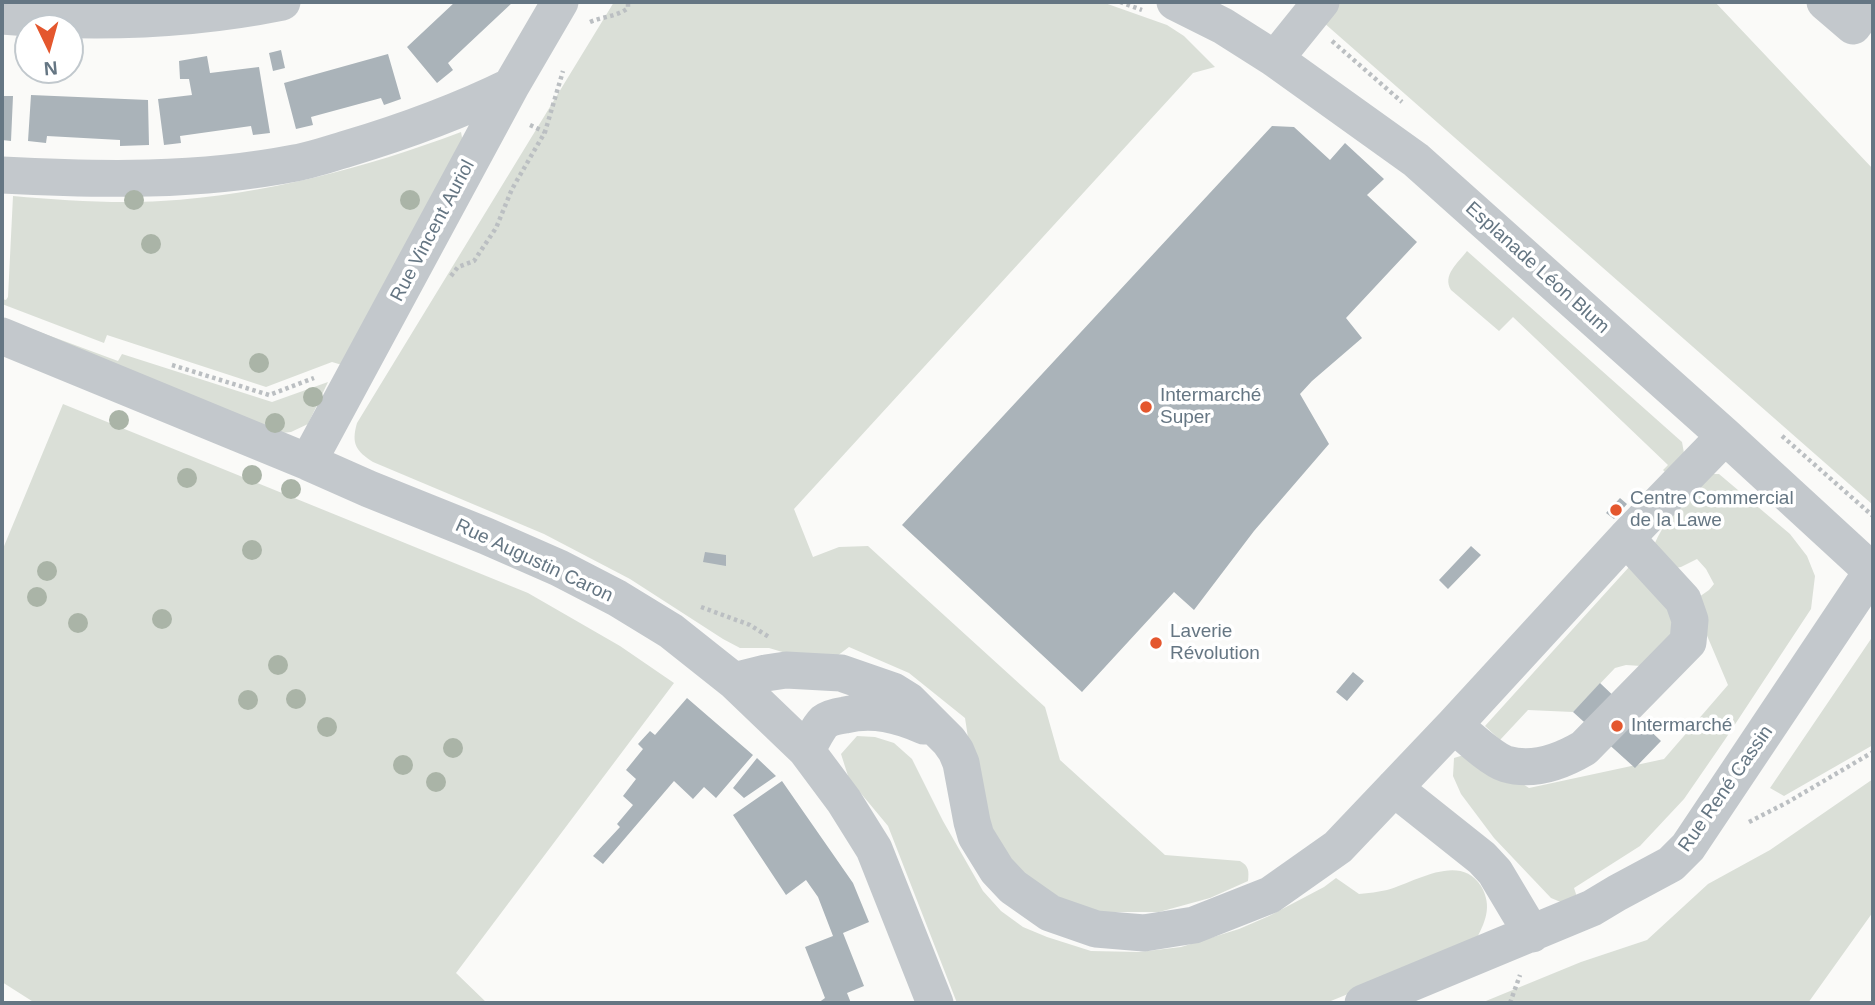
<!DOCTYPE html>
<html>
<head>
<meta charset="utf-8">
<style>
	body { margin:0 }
	#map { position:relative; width:1875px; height:1005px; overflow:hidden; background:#fafaf8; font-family:Arial,sans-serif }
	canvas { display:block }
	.frame { position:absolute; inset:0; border:4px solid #657683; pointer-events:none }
	.north { position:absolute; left:14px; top:14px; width:70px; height:70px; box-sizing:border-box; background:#fff; border:2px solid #c1c8cd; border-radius:50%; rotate:175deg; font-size:19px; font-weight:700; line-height:28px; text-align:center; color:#657683 }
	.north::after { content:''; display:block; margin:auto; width:24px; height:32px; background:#e4572e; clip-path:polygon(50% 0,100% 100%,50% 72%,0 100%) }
</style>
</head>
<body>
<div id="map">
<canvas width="1875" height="1005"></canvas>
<div class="frame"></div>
<div class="north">N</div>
</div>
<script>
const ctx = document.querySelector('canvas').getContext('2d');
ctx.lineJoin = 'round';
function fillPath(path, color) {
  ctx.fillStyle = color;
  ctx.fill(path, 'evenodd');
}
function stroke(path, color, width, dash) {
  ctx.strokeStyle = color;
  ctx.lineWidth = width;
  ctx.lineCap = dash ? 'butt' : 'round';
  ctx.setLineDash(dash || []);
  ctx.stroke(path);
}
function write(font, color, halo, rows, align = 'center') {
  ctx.font = font + ' Arial,sans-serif';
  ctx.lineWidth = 7;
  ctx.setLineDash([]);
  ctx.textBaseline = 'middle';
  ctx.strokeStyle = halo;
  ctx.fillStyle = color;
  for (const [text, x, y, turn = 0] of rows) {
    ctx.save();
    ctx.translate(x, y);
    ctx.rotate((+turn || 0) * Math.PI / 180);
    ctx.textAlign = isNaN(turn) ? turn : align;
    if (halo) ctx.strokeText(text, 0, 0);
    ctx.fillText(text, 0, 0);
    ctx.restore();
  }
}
const green = new Path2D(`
	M614 2H1102L1167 25 1184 36 1215 67 1193 73 794 509 813 557 839 547 868 546 1045 707 1060 760 1165 855 1240 861C1249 866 1249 871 1248 881L1210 898 1159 912H1099L1072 904 1042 888 1016 867 992 828 975 783 965 718 909 673 849 647 837 656 789 654 769 648H740L723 639 630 579 544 534 373 462C356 451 351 444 357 423Z
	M1340 2H1715L1873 169V505L1323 22Z
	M461 132 463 143 342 365 332 362 266 387 107 335 104 343 2 304V299L6 300 8 297 13 196C60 200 114 204 161 201 264 195 365 168 461 132Z
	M1467 251 1682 442 1684 453 1667 474 1663 470 1668 465 1513 317 1499 331 1451 290C1442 275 1458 263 1467 251Z
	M2 318 118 361 122 354 272 402 328 382 308 424 291 432 282 433 2 324Z
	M63 404 528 593 620 646 674 683 456 973 487 1003H35L2 982V551Z
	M1710 474H1719L1790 534 1807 556 1815 576 1811 609 1724 741 1684 799 1640 846 1574 888 1577 897 1563 903 1551 898 1494 838 1461 794 1453 776 1454 758 1467 754 1486 760 1529 788 1664 759 1728 685 1697 612 1699 597 1709 590 1714 584 1706 569 1697 559 1681 567 1675 568 1653 548C1665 517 1687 497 1710 474Z
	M1629 567 1659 584 1678 631 1641 666 1626 665 1615 668 1573 712 1528 710 1500 740 1485 726Z
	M1873 636V745L1784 796 1770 788Z
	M857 736 875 737 894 743 912 759 943 821 983 891 1001 911 1023 927 1047 937 1091 951 1139 952 1181 947 1239 929 1269 916 1324 887 1336 878 1359 894C1369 893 1378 892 1387 890 1415 882 1460 852 1481 886 1493 907 1485 922 1475 942L1326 1003H957L888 826 849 779 841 754Z
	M1873 779V912L1808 1003H1481L1581 962 1647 940 1708 884 1770 850Z`);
const building = new Path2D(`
	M455 2H513L448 63 453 70 437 83 407 47Z
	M281 50 285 68 273 71 269 53Z
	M388 54 401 99 384 105 381 98 311 117 313 125 296 129 284 83Z
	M207 56 210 73 259 67 270 133 253 135 251 126 180 136 181 143 164 145 158 99 192 95 189 79H180L179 61Z
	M31 95 148 100 149 145 120 146V140L47 136 46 143 28 141Z
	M2 96H13L11 141 2 140Z
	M1272 126 1294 127 1330 160 1345 143 1384 179 1367 195 1417 242 1346 318 1362 338 1312 381 1300 394 1329 444 1254 531 1194 610 1174 592 1082 692 902 525Z
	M1620 498 1627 504 1614 519 1606 513Z
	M1471 546 1481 555 1448 589 1439 580Z
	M705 552 726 555V566L703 562Z
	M1353 672 1364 681 1347 701 1336 692Z
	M1600 683 1661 741 1635 768 1573 712Z
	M687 698 753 755 716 798 704 787 693 799 674 781 603 864 593 856 620 827 617 824 633 805 623 796 636 779 626 770 643 749 638 744 650 731 655 735Z
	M757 758 776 776 744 798 733 788Z
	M782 781 853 883 869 922 843 933 864 986 847 993 851 1003H818L825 998 805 947 833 936 818 897 806 880 786 895 733 815Z`);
const path = new Path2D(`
	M1120 2 1142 10
	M590 22C604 16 616 17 628 8V2
	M1332 41 1402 102
	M530 125 545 132
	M451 276 458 267 474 261 496 228 512 189 545 132 563 71
	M172 365 269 395 314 378
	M1782 436 1873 516
	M701 607 750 625 769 637
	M1749 822 1788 802 1873 752
	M1510 1003 1520 975`);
const minor = new Path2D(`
	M1175 2 1223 26 1275 59 1416 160 1725 436 1872 571
	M1825 2 1853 26 1871 2
	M2 16C98 24 188 21 282 2
	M1275 59 1321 2
	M2 175C100 180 198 182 295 163 312 160 329 154 346 149 403 132 458 112 511 86
	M2 336 308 462 369 489 486 536 559 568 617 598 671 631 734 681 806 750 844 801 874 849 935 1003
	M308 462 511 86 560 2
	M734 681 766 673 786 670 841 673 893 691 909 701 949 741 956 751 961 763 972 822 976 836 997 870 1013 887 1050 913 1096 929 1144 933 1194 925 1270 895 1338 847 1454 725 1626 538 1725 436
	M1454 725C1467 736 1491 759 1506 764 1533 772 1562 761 1584 748L1688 642 1690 620 1683 600 1626 538
	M806 750C812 742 817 729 824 722 829 718 838 716 845 715 873 708 899 715 924 726
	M1394 788 1482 858 1495 872 1532 934
	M1363 1003 1592 908 1617 893 1671 864 1688 847 1873 570`);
const trees = [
	[134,200],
	[410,200],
	[151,244],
	[259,363],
	[313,397],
	[119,420],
	[275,423],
	[252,475],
	[187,478],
	[291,489],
	[252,550],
	[47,571],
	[37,597],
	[162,619],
	[78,623],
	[278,665],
	[296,699],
	[248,700],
	[327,727],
	[453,748],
	[403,765],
	[436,782]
];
const markers = [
	[1146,407,7,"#e4572e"],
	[1616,510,7,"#e4572e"],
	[1156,643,7,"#e4572e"],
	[1617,726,7,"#e4572e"]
];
const streetNames = [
	["Rue Vincent Auriol",433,231,-62],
	["Esplanade Léon Blum",1537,268,42],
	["Rue Augustin Caron",534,561,25],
	["Rue René Cassin",1726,789,-55]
];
const poiNames = [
	["Intermarché",1160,396],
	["Super",1160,418],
	["Centre Commercial",1630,499],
	["de la Lawe",1630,521],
	["Laverie",1170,632],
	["Révolution",1170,654],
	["Intermarché",1631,726]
];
fillPath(green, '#dadfd7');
fillPath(building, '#aab3b9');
stroke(path, '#bbbfc2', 4.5, [3.5, 3.5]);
stroke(minor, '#c3c8cc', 37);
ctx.fillStyle = '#aab4a7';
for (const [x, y] of trees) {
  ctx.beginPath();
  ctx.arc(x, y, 10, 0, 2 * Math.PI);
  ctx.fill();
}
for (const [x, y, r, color] of markers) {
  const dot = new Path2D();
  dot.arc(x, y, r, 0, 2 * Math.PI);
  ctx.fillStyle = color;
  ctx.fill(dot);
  stroke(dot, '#fff', 2.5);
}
write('19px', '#657683', '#fff', streetNames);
write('19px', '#657683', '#fff', poiNames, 'left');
</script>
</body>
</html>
